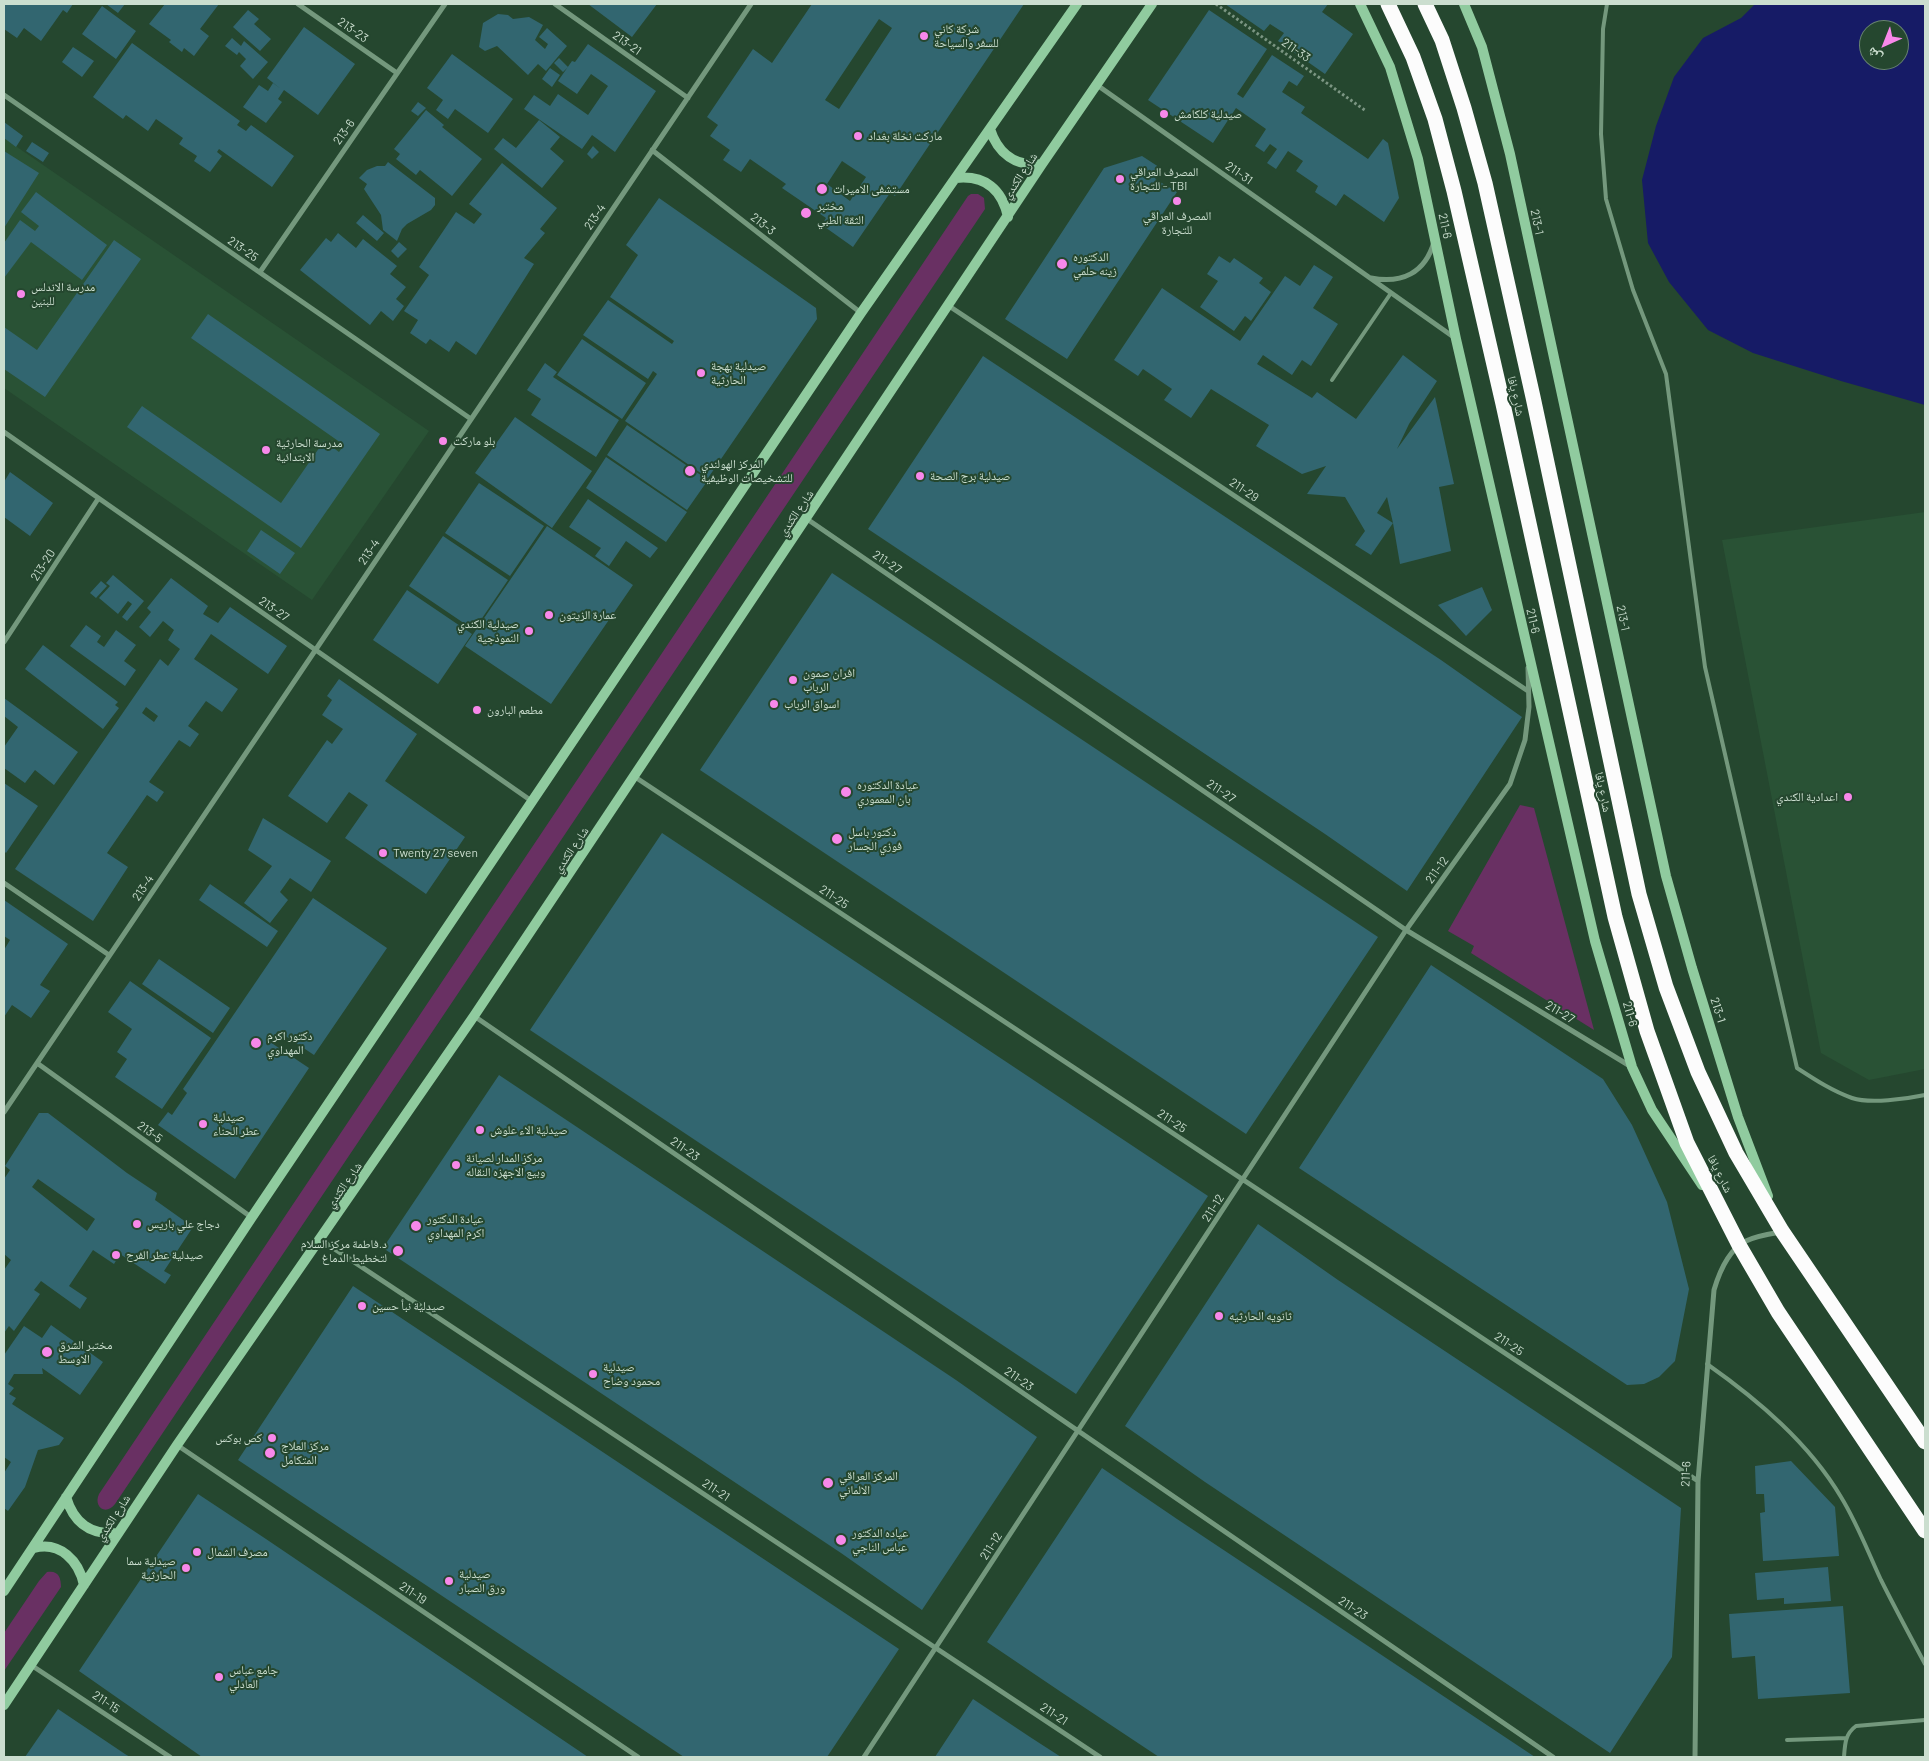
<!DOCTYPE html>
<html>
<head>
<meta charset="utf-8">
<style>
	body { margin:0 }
	#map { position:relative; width:1929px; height:1761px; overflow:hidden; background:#25472f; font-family:Barlow,"Noto Naskh Arabic",sans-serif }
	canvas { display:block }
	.frame { position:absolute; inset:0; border:5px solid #cbdecf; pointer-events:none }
	.north { position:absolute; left:1859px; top:20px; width:50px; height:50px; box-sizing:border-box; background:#25472f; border:1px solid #67836f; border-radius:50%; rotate:224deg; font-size:14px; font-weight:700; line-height:20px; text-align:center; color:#cbdecf }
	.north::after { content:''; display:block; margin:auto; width:18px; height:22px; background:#f888ea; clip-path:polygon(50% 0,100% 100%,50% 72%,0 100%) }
</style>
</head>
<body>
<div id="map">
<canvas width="1929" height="1761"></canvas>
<div class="frame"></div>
<div class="north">ش</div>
</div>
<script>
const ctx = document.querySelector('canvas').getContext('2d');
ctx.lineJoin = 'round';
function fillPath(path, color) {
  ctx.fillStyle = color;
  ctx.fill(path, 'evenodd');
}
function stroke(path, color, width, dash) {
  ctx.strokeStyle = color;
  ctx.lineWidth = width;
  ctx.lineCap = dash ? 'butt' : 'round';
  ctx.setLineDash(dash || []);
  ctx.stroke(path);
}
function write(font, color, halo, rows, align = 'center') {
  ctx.font = font + ' Barlow,"Noto Naskh Arabic",sans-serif';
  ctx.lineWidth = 4;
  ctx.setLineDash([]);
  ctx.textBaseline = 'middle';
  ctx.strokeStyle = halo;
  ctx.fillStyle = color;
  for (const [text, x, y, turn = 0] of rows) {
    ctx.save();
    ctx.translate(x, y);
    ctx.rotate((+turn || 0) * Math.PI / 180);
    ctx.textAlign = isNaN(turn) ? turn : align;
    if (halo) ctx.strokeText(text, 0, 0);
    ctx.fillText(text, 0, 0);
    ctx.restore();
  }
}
const built = new Path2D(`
	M4 138 429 431 312 600 4 388Z
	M1925 512V1069L1869 1080 1821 1053 1722 540Z`);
const green = new Path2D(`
	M971 194H978L984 198 985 209 115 1504C106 1516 93 1507 99 1494L968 196Z
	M1520 805 1534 808 1594 1030 1471 953 1474 946 1448 931Z
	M47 1572C58 1570 61 1577 61 1587L4 1671V1633L39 1581Z`);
const water = new Path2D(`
	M1755 4H1925V405L1841 381 1753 353 1708 330 1669 282 1648 243 1642 180 1656 126 1674 77 1703 38 1741 18ZM1869 30H1899V60H1869Z`);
const building = new Path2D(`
	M4 4H73L67 13 63 10 41 41 24 28 17 38 4 29Z
	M106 4H125L118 13Z
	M165 4H219L200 29 209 36 194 56 184 48 182 52 169 42 171 40 149 24Z
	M588 4H657L632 37Z
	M812 4H1024L895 196 890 193 853 247 822 225 826 218 782 188 786 184 750 159 741 172 723 160 730 150 710 136 718 125 707 117 753 49 772 63ZM879 19 892 28 839 109 825 100ZM842 161 866 177 850 201 827 184Z
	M1225 4H1328L1322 12 1353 34 1325 74 1278 41 1284 33 1270 24 1264 31Z
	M102 6 136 31 116 59 82 34Z
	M248 10 259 19 254 24 271 39 260 51 233 27Z
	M1209 10 1267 49 1237 94 1243 98 1272 55 1304 76 1297 86 1289 81 1282 92 1305 107 1301 113 1368 159 1383 139 1388 143 1399 198 1384 222 1344 194 1336 206 1315 192 1318 186 1296 171 1303 161 1288 151 1276 169 1267 163 1277 149 1270 144 1264 152 1255 146 1266 129 1236 108 1213 143 1148 100Z
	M498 14 508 15 513 19 529 17 543 25 535 40 545 49 548 44 539 37 547 28 567 46 546 71 538 64 528 75 497 46 485 51 479 47 483 23Z
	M304 27 355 64 318 115 284 90 278 99 282 102 266 123 243 107 259 85 268 91 273 83 281 89 267 78Z
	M232 38 241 46 244 41 268 62 253 79 240 66 246 59 239 52 237 55 225 46Z
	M132 43 240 121 237 125 246 131 251 125 294 156 272 187 219 149 217 152 222 156 210 172 194 161 197 156 179 144 183 138 156 119 148 131 126 115 123 119 93 97Z
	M588 44 656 91 615 152 592 135 582 149 524 109 534 95 550 106 558 94 588 115 608 86 591 74 577 94 558 81 572 61 575 62Z
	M73 47 94 61 82 77 62 62Z
	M452 54 513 99 488 133 455 109 448 119 436 110 443 100 427 88Z
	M559 58 568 67 563 72 554 63Z
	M550 68 560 75 552 87 542 79Z
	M418 102 426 108 418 116 411 111Z
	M426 110 444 125 442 127 482 159 452 196 420 170 416 175 396 159 400 154 394 149Z
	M539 120 560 137 550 149 564 161 542 188 494 149 503 138 516 148Z
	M4 122 23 136 16 147 4 138Z
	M32 142 49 153 43 162 26 151Z
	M593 146 599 152 592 159 587 154Z
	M4 151 39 173 4 228Z
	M1142 156 1162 169 1155 179 1177 192 1067 359 1005 319 1104 168Z
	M388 162 435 198V205L431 210 407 224 402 229 397 241 383 230 381 215 364 189 367 184 359 178 367 170 377 166H385Z
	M502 163 557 208 540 229 545 233 524 258 534 264 476 355 456 341 449 352 430 339 426 344 410 333 418 320 404 311 429 275 419 267 456 212 474 224 482 214 469 204Z
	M36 192 107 245 82 280 31 242 4 278V243L20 220 35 231 39 226 21 212Z
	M659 198 816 308 817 319 708 478 625 421 657 374 653 371 648 379 583 335 608 300 672 344 674 341 610 297 638 255 626 245Z
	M363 215 384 233 377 241 356 223Z
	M338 233 356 248 363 239 397 266 390 274 406 287 396 299 404 306 393 321 381 311 370 325 300 270 326 238 331 242Z
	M114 240 141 259 45 397 4 369V327L37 350Z
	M399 242 407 249 398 258 391 251Z
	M1219 256 1230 263 1234 258 1263 278 1259 283 1271 292 1251 321 1245 316 1234 331 1200 307 1218 281 1207 274Z
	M1314 265 1333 277 1313 308 1338 324 1311 366 1302 360 1292 375 1263 355 1257 364 1312 398 1317 392 1356 419 1403 355 1437 381 1409 424 1397 449 1435 397 1454 484 1439 487 1451 551 1400 564 1393 523 1371 555 1355 545 1365 531 1345 497 1307 494 1326 466 1302 474 1256 446 1269 425 1211 389 1191 418 1164 400 1172 389 1143 369 1138 376 1114 360 1162 288 1240 341 1285 276 1300 286ZM1387 497 1393 523 1377 513Z
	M208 314 380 434 301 548 127 427 142 406 281 503 324 441 339 452 344 445 191 338Z
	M582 339 646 383 622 419 557 375Z
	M983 356 1441 660 1522 717 1407 891 1325 834 868 529Z
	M545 363 557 372 553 377 619 420 596 457 531 415 541 399 527 390Z
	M515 417 592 471 552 528 475 473Z
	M627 425 708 480 687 510 607 455Z
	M606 457 687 512 666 542 586 488Z
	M10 472 53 503 30 536 4 517V482Z
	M479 483 544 526 510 576 445 533Z
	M588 499 658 548 650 558 626 541 609 566 595 556 601 548 569 527Z
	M547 526 633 585 551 704 465 646Z
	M261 530 295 553 280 574 247 551Z
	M443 536 508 580 474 630 409 586Z
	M832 573 1378 937 1246 1134 700 770Z
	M113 575 144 601 127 621 122 617 132 604 128 601 118 614 99 598 110 586 106 583Z
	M171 578 208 606 203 614 218 623 230 607 287 646 268 674 211 634 194 659 238 689 222 712 206 701 188 726 199 734 190 747 179 740 149 782 164 792 157 802 147 795 107 853 128 867 93 921 15 869 160 659 168 666 180 649 168 640 174 630 163 621 150 637 139 627 151 612 147 608ZM146 707 158 716 154 722 142 713Z
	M101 581 107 586 96 598 90 593Z
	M1482 587 1492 610 1466 636 1438 605Z
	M407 590 472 634 438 684 373 640Z
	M86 625 101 636 97 642 104 647 116 630 136 645 124 661 136 670 125 686 70 646Z
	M43 645 118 702 115 705 119 708 103 729 25 669Z
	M339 679 417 734 385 781 465 837 426 894 345 838 368 805 349 792 327 823 288 796 327 740 332 744 343 729 322 715 332 700 327 696Z
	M4 698 78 752 54 785 35 770 25 783 4 768V747L18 727 4 716Z
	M4 783 38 806 6 853 4 851Z
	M263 818 331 861 311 892 290 878 280 892 288 900 270 923 244 903 272 866 248 850Z
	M662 833 1208 1196 1076 1394 530 1030Z
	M210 884 278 931 267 947 199 900Z
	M313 898 387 948 314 1055 278 1031 270 1042 309 1068 235 1179 158 1125 168 1112 172 1115 187 1093 183 1089Z
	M4 900 68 944 40 985 50 991 31 1018 12 1005 4 1017V950L10 940 4 936Z
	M159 959 230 1008 213 1033 142 984Z
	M1431 965 1603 1079 1632 1125 1667 1202 1689 1289 1675 1361 1659 1377 1644 1384 1627 1385 1299 1168Z
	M130 981 211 1038 162 1109 115 1077 127 1059 117 1052 132 1029 108 1012Z
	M499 1075 956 1380 1037 1437 922 1610 841 1553 383 1248Z
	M39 1113H48L127 1173 157 1193 155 1200 193 1227 164 1271 171 1275 165 1284 120 1254 114 1264 93 1250 69 1286 87 1298 80 1309 41 1281 34 1290 40 1294 14 1331 9 1326 4 1333V1270L11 1260 4 1254V1179L10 1170 5 1166ZM38 1179 95 1219 87 1231 32 1187Z
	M1258 1224 1338 1280 1681 1508 1672 1657 1610 1753 1205 1482 1125 1426Z
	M353 1286 899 1649 827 1757H684L238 1460Z
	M51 1325 103 1362 80 1395 42 1368 43 1374H14L8 1384 14 1388 9 1394 16 1398 12 1404 64 1438 59 1445 38 1450 25 1487 8 1511 4 1508V1473L11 1462 4 1457V1355L24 1326 42 1338Z
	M1791 1461 1835 1507 1839 1556 1763 1561 1760 1513 1765 1512 1764 1494H1756L1755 1466Z
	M1102 1468 1177 1519 1535 1757H1159L1061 1692 987 1642Z
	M198 1494 266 1539 588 1757H202L79 1671Z
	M1828 1567 1831 1601 1784 1604V1598L1757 1600 1755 1573Z
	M1843 1606 1850 1693 1758 1699 1755 1656 1732 1658 1729 1614Z
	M973 1699 1030 1737 1061 1757H935Z
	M58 1709 125 1754 130 1757H25Z`);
const path = new Path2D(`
	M1216 4 1366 111`);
const lane = new Path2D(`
	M1607 4 1603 29 1601 134 1606 199 1633 290 1666 374 1705 667 1797 1068C1814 1079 1832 1091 1852 1098 1870 1104 1906 1099 1925 1095
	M1332 380 1391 293
	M1707 1364C1758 1400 1809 1443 1841 1497 1857 1523 1868 1552 1881 1580 1895 1608 1910 1636 1925 1664
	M1787 1740 1846 1738
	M1844 1757C1845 1744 1845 1734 1856 1726L1925 1720`);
const street = new Path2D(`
	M298 4 397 73
	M555 4 688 98
	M1097 85 1455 338
	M4 95 471 419
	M652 150 861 313
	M260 272 445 4
	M1371 278C1402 284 1425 273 1434 242
	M949 306 1528 691
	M4 432 533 802
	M807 519 1406 930 1630 1066
	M4 642 98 499
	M635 777 1698 1481
	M4 883 109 955
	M474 1016 1553 1757
	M37 1063 251 1217
	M4 1112 751 4
	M321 1240 1100 1757
	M177 1445 638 1757
	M31 1665 170 1757
	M864 1757 1406 930 1510 784 1525 740 1529 707 1528 668
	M1695 1757 1698 1481 1714 1290C1719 1273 1728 1250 1746 1241 1756 1236 1769 1234 1781 1232`);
const secondary = new Path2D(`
	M1360 4 1390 67 1418 159 1456 339 1595 941 1632 1067 1652 1110 1702 1185
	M1464 4 1482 47 1510 154 1666 876 1692 968 1738 1117 1768 1196
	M990 129C998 154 1016 167 1042 164
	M956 178C985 175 1002 189 1008 217
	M66 1497C74 1524 91 1535 118 1533
	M34 1548C60 1541 79 1561 84 1585
	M4 1591 252 1217 861 313 1077 4
	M4 1705 177 1445 474 1016 1042 164 1152 4`);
const highway = new Path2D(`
	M1388 4 1413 57 1435 119 1454 191 1503 404 1615 917 1647 1031 1687 1143 1739 1245 1778 1312 1925 1531
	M1425 4 1442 40 1464 108 1485 183 1533 397 1639 894 1666 987 1698 1072 1736 1153 1782 1231 1925 1442`);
const markers = [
	[924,36,5,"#f888ea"],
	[1164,114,5,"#f888ea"],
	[858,136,5,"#f888ea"],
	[1120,179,5,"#f888ea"],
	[822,189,6,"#f888ea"],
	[1177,201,5,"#f888ea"],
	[806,213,6,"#f888ea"],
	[1062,264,6,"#f888ea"],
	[21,294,5,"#f888ea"],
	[701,373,5,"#f888ea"],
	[443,441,5,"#f888ea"],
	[266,450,5,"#f888ea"],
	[690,471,6,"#f888ea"],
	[920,476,5,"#f888ea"],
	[549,615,5,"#f888ea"],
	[529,631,5,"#f888ea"],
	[793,680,5,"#f888ea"],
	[774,704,5,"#f888ea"],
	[477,710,5,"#f888ea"],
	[846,792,6,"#f888ea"],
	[1848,797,5,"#f888ea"],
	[837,839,6,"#f888ea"],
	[383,853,5,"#f888ea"],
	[256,1043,6,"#f888ea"],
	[203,1124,5,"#f888ea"],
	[480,1130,5,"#f888ea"],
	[456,1165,5,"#f888ea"],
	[137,1224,5,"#f888ea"],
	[416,1226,6,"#f888ea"],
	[398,1251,6,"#f888ea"],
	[116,1255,5,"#f888ea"],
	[362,1306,5,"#f888ea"],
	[1219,1316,5,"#f888ea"],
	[47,1352,6,"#f888ea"],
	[593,1374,5,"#f888ea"],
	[272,1438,5,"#f888ea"],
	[270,1453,6,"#f888ea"],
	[828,1483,6,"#f888ea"],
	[841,1540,6,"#f888ea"],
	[197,1552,5,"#f888ea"],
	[186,1568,5,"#f888ea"],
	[449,1581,5,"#f888ea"],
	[219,1677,5,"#f888ea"]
];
const poiNames = [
	["شركة كاني",934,29],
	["للسفر والسياحة",934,43],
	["صيدلية كلكامش",1174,114],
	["ماركت نخلة بغداد",868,136],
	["المصرف العراقي",1130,172],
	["للتجارة - TBI",1130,186],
	["مستشفى الاميرات",833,189],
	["مختبر",817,206],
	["الثقة الطبي",817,220],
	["المصرف العراقي",1177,216,"center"],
	["للتجارة",1177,230,"center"],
	["الدكتوره",1073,257],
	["زينه حلمي",1073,271],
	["مدرسة الاندلس",31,287],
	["للبنين",31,301],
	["صيدلية بهجة",711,366],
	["الحارثية",711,380],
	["بلو ماركت",453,441],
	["مدرسة الحارثية",276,443],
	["الابتدائية",276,457],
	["المركز الهولندي",701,464],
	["للتشخيصات الوظيفية",701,478],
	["صيدلية برج الصحة",930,476],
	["عمارة الزيتون",559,615],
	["صيدلية الكندي",519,624,"right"],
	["النموذجية",519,638,"right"],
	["افران صمون",803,673],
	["الرباب",803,687],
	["اسواق الرباب",784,704],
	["مطعم البارون",487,710],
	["عيادة الدكتوره",857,785],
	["بان المعموري",857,799],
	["اعدادية الكندي",1838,797,"right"],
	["دكتور باسل",848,832],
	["فوزي الجسار",848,846],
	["Twenty 27 seven",393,853],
	["دكتور اكرم",267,1036],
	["المهداوي",267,1050],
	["صيدلية",213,1117],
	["عطر الحناء",213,1131],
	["صيدلية الاء علوش",490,1130],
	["مركز المدار لصيانة",466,1158],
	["وبيع الاجهزه النقاله",466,1172],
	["عيادة الدكتور",427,1219],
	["اكرم المهداوي",427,1233],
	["دجاج علي باريس",147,1224],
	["د.فاطمة مركز السلام",387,1244,"right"],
	["لتخطيط الدماغ",387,1258,"right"],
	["صيدلية عطر الفرح",126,1255],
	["صيدلية نبأ حسين",372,1306],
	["ثانويه الحارثيه",1229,1316],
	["مختبر الشرق",58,1345],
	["الاوسط",58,1359],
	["صيدلية",603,1367],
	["محمود وضاح",603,1381],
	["كص بوكس",262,1438,"right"],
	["مركز العلاج",281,1446],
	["المتكامل",281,1460],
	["المركز العراقي",839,1476],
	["الالماني",839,1490],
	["عياده الدكتور",852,1533],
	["عباس الناجي",852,1547],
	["مصرف الشمال",207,1552],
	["صيدلية سما",176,1561,"right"],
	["الحارثية",176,1575,"right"],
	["صيدلية",459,1574],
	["ورق الصبار",459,1588],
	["جامع عباس",229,1670],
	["العادلي",229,1684]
];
const streetNames = [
	["213-23",353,30,35],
	["213-21",627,43,35],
	["211-33",1296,50,35],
	["213-6",344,132,-55],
	["211-31",1239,173,35],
	["شارع الكندي",1020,176,-57],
	["213-4",595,217,-56],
	["213-1",1537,222,78],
	["213-3",763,224,38],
	["211-6",1445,226,78],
	["213-25",243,249,35],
	["شارع يافا",1516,396,77],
	["211-29",1244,490,34],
	["شارع الكندي",796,513,-56],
	["213-4",369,552,-56],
	["211-27",887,562,34],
	["213-20",43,565,-57],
	["213-27",274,609,35],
	["213-1",1623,618,78],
	["211-6",1533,621,77],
	["211-27",1221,791,34],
	["شارع يافا",1603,792,78],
	["شارع الكندي",571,850,-56],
	["211-12",1437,870,-54],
	["213-4",143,888,-56],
	["211-25",834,897,34],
	["213-1",1718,1010,72],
	["211-27",1560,1012,31],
	["211-6",1630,1014,74],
	["211-25",1172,1121,34],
	["213-5",150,1132,36],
	["211-23",685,1149,35],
	["شارع يافا",1720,1174,63],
	["شارع الكندي",344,1185,-55],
	["211-12",1213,1208,-57],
	["211-25",1509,1344,34],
	["211-23",1019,1379,35],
	["211-6",1686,1474,-87],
	["211-21",716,1490,34],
	["شارع الكندي",113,1518,-57],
	["211-12",991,1546,-57],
	["211-19",413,1593,34],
	["211-23",1353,1608,34],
	["211-15",106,1702,34],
	["211-21",1054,1714,34]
];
fillPath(built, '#295235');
fillPath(green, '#693063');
fillPath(water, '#161b66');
fillPath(building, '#326670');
stroke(path, '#7b9582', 3, [2.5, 2.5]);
stroke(lane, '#74987d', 4);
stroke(street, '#74987d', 5);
stroke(secondary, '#90cb9f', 10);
stroke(highway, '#fcfcfc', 15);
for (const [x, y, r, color] of markers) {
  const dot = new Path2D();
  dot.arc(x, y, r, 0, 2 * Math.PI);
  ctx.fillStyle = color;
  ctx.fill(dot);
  stroke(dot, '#25472f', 2);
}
write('12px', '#cbdecf', '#25472f', poiNames, 'left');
write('12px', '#cbdecf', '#25472f', streetNames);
</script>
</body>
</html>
